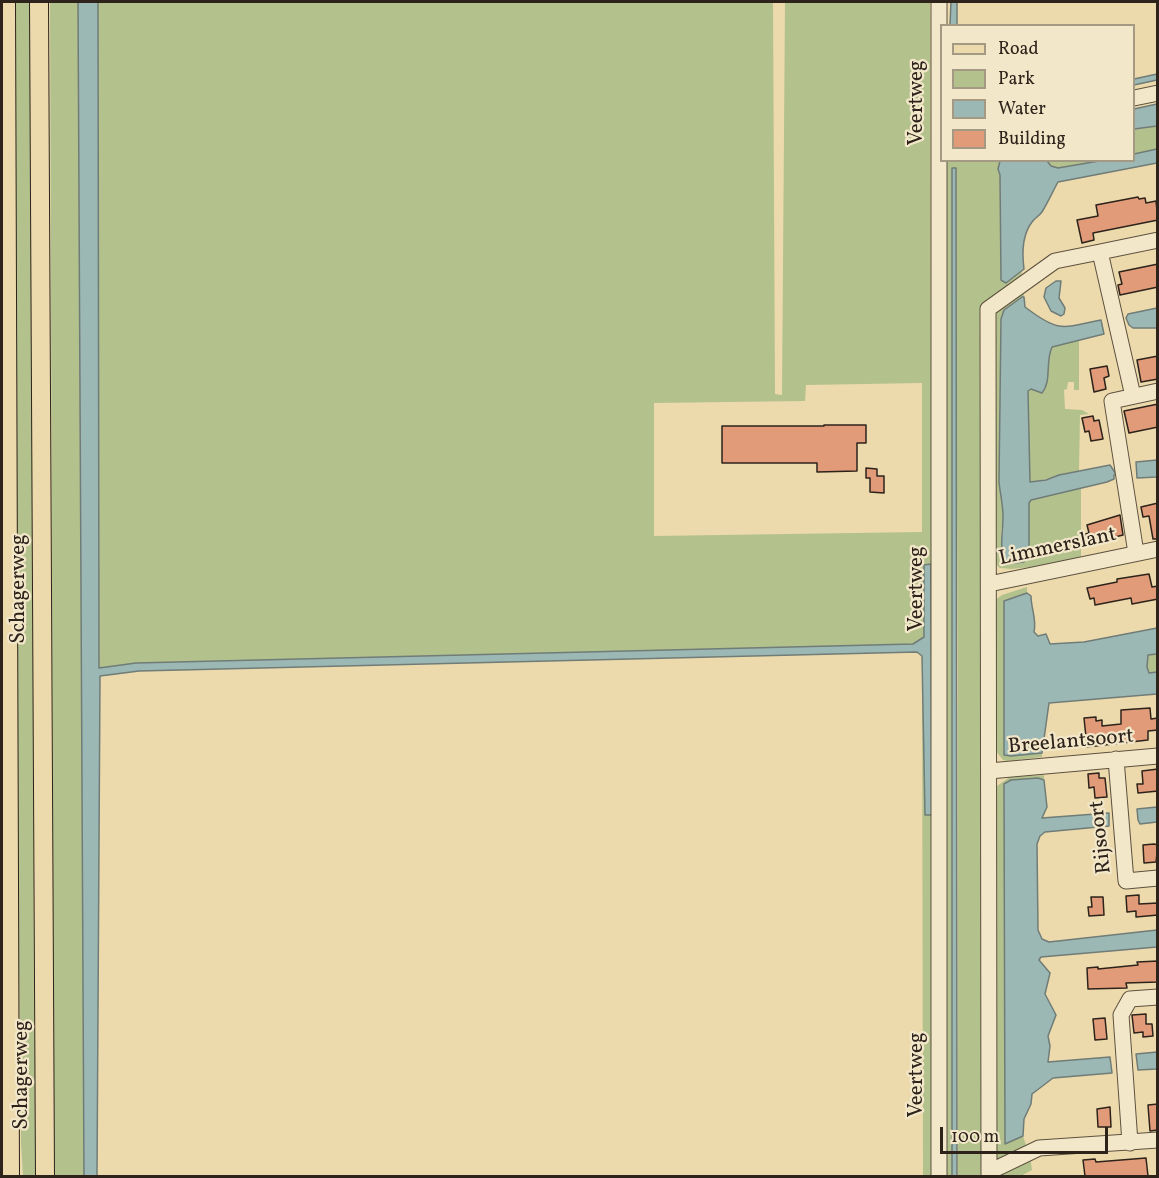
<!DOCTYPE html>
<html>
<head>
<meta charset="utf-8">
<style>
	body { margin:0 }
	#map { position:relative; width:1159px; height:1178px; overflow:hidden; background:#ecdaac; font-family:Vollkorn,serif }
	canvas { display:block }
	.frame { position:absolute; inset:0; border:3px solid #2d231b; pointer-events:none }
	.legend { position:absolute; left:940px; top:24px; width:195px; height:138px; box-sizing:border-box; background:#f3e7c9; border:2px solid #a49983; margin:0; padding:8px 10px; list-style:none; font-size:18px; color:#2d231b }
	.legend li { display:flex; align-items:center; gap:12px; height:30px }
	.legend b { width:30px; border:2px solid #a49983 }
	.scale { position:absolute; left:940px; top:1127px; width:168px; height:27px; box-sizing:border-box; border:3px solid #2d231b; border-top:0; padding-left:8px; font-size:18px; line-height:21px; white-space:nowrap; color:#2d231b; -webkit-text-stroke:4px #f3e7c9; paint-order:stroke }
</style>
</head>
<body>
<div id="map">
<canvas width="1159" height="1178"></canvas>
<div class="frame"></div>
<ul class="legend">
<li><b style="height:8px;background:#ecdaac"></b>Road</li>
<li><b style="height:16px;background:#b3c18d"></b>Park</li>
<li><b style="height:16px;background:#9cb8b4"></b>Water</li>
<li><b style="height:16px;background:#e19b79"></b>Building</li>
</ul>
<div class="scale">100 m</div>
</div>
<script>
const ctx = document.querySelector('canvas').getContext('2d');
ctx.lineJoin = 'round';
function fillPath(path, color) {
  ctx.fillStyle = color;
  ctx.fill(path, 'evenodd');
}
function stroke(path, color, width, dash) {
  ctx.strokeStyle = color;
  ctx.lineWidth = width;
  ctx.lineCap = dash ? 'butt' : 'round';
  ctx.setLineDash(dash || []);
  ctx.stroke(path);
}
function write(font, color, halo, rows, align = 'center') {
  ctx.font = font + ' Vollkorn,serif';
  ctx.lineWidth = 4.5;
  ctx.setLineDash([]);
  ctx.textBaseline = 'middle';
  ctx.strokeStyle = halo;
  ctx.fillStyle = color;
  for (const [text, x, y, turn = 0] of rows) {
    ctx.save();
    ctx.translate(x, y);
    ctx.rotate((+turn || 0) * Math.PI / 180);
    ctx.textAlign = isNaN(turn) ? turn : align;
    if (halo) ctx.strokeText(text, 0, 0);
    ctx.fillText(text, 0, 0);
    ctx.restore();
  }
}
const green = new Path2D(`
	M13 2H31L34 1029 38 1176H23L21 1143 16 678Z
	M50 2H78L84 1176H54Z
	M98 2H773L775 394 782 395 785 2H930L933 1176H923L922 652 99 668ZM922 383V532L654 536V403L805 401 806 385Z
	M1157 126V149L1134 154V129Z
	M944 161H1000L998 171 1000 175V249L1006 283 1022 271 1021 279 981 311 980 359 984 367 982 1176H958V663L955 168H952V1176H944Z
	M1048 162V161H1099L1058 168 1051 166Z
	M1024 291V297L1003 312 1001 319 999 482 1002 492 1003 519 1001 531 1002 554 1005 564 1024 562 1029 553V503L1031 500 1081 488V562L1011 569 1000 568 993 562V322L997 312Z
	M1079 340V390H1074V382H1068L1067 389 1064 390 1065 409 1082 410 1089 414 1080 415 1079 471C1062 474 1047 480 1030 482L1028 391 1048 374V357L1052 347Z
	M1027 587V593L1021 595 1011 756 1042 753V757L1008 761 1003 760 995 750 994 601 1002 595Z
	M1157 654V672L1149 673 1147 667 1148 655Z
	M1044 775V780L1038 778 1005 1144 1023 1136 1026 1145 1002 1160H992L994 788 1010 777Z
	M1030 1155 1032 1170 1021 1176H1001L1013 1165Z`);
const water = new Path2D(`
	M78 2H98L99 668 136 663 913 644 924 637V565L931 564 932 815H925L922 656 917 652 139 671 100 676 97 1176H84Z
	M951 2H957V25H950Z
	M1157 74V80L1134 85V79Z
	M1157 104V126L1134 129V109Z
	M1157 149V163L1058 182C1052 193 1048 202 1042 212 1039 216 1035 218 1032 222 1022 235 1022 254 1024 269L1006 283 1001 280 1000 175 998 169 1000 161H1047L1051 166 1058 168 1099 161 1134 160V154Z
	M952 168H956L957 1176H952Z
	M1056 281H1061L1059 298 1065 308 1064 314 1061 316 1051 311 1044 297 1046 288Z
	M1022 297H1024L1025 307C1059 333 1062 328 1101 320L1104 334 1052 347C1045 362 1052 381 1042 393L1031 389 1028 391 1030 482 1046 480 1059 475 1110 465 1116 474 1114 475V479L1107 482 1031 500 1029 503V553L1024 562 1005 564C999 545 1003 534 1003 516 1003 504 1000 493 999 482L1001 319 1004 310Z
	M1157 308V328H1133L1129 325 1126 318 1128 314Z
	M1157 460V477L1137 478 1136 462Z
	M1027 593 1031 596C1031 609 1037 619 1034 632L1038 636 1046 634 1050 644 1084 642 1157 628V654L1148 655 1147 667 1149 673 1157 672V694L1049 703 1042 753 1011 756 1004 755V601Z
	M1038 778 1044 780 1047 807 1042 818 1109 813V826L1045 832 1040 836 1037 844 1038 930 1042 939 1049 942 1157 930V947L1041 957 1039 960 1050 973 1045 994 1056 1015 1048 1036 1050 1046 1048 1062 1110 1057 1112 1073 1053 1078 1032 1094 1031 1104 1024 1119 1023 1136 1005 1144 1004 784 1011 780Z
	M1157 807V822L1140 824 1138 820 1137 809Z
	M1157 1052V1069L1138 1070 1136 1054Z`);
const building = new Path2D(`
	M1138 197 1139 199 1145 198 1146 203 1156 201 1158 220 1093 233 1094 240 1082 243 1077 220 1098 216 1096 205Z
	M1158 264V287L1120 295 1118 285 1122 284 1119 272Z
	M1158 356V379L1141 382 1137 360Z
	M1107 366 1109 376 1104 378 1106 389 1094 392 1090 369Z
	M1158 404V427L1129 433 1124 411Z
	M1093 416 1094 421 1099 420 1103 439 1091 441 1089 431 1085 432 1082 418Z
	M824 425H866V443H857V471L817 472V463H722V426H824Z
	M866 468 877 469V476H884V493L870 492V478H866Z
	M1158 503V539H1153L1149 516 1143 517 1141 507Z
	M1120 515 1123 535 1087 544 1085 534 1089 533 1087 525Z
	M1149 574 1152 587 1158 586V599L1132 604 1131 598 1095 605 1094 598 1090 599 1087 588 1117 582V579Z
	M1150 708 1151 719 1158 718V730L1148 731V740L1087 747 1084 718 1096 717V721L1102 720V726L1121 724V710Z
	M1158 769V791L1138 793 1137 784H1143L1142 771Z
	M1099 773V778H1105L1107 797 1095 798 1094 787 1089 788 1088 774Z
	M1154 844 1158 845 1156 862 1144 863 1143 845Z
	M1139 895V904L1158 903V915L1136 917V911L1127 912 1126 896Z
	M1091 897H1103L1104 915 1089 916 1088 907H1092Z
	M1158 961V982L1126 983 1127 988 1088 989 1087 968 1098 967V969L1138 965 1137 962Z
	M1146 1014V1024H1152L1153 1036 1143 1037V1032L1134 1033 1132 1015Z
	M1105 1018 1107 1039 1095 1040 1093 1019Z
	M1158 1104V1130L1150 1131 1148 1105Z
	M1110 1107 1111 1127H1098L1097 1109Z
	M1146 1158 1148 1176H1085L1083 1160 1095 1159 1096 1162Z`);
const minor = new Path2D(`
	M1134 98 1158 93
	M1133 396 1100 252 1158 240
	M1136 553 1112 401 1158 391
	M989 584 1158 549
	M1116 759 1126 881 1158 878
	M989 771 1158 756
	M1130 1143 1121 1015 1130 999 1158 997
	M989 1172 1039 1148 1158 1140
	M939 1176V2
	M989 1176 988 309 1055 261 1100 252`);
const major = new Path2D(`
	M6 2 10 1176
	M39 2 45 1176`);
const streetNames = [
	["Veertweg",918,103,-90],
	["Limmerslant",1058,548,-12],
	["Schagerweg",20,589,-90],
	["Veertweg",918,589,-90],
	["Breelantsoort",1071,743,-5],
	["Rijsoort",1102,837,-96],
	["Schagerweg",23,1075,-90],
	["Veertweg",918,1075,-90]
];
fillPath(green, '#b3c18d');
fillPath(water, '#9cb8b4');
stroke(water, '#707c77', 1.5);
fillPath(building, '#e19b79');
stroke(building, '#2d231b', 1.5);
stroke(minor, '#5d513f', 17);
stroke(major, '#2d231b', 20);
stroke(minor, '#f3e7c9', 15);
stroke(major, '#ecdaac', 18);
write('21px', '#2d231b', '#f3e7c9', streetNames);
</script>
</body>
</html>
